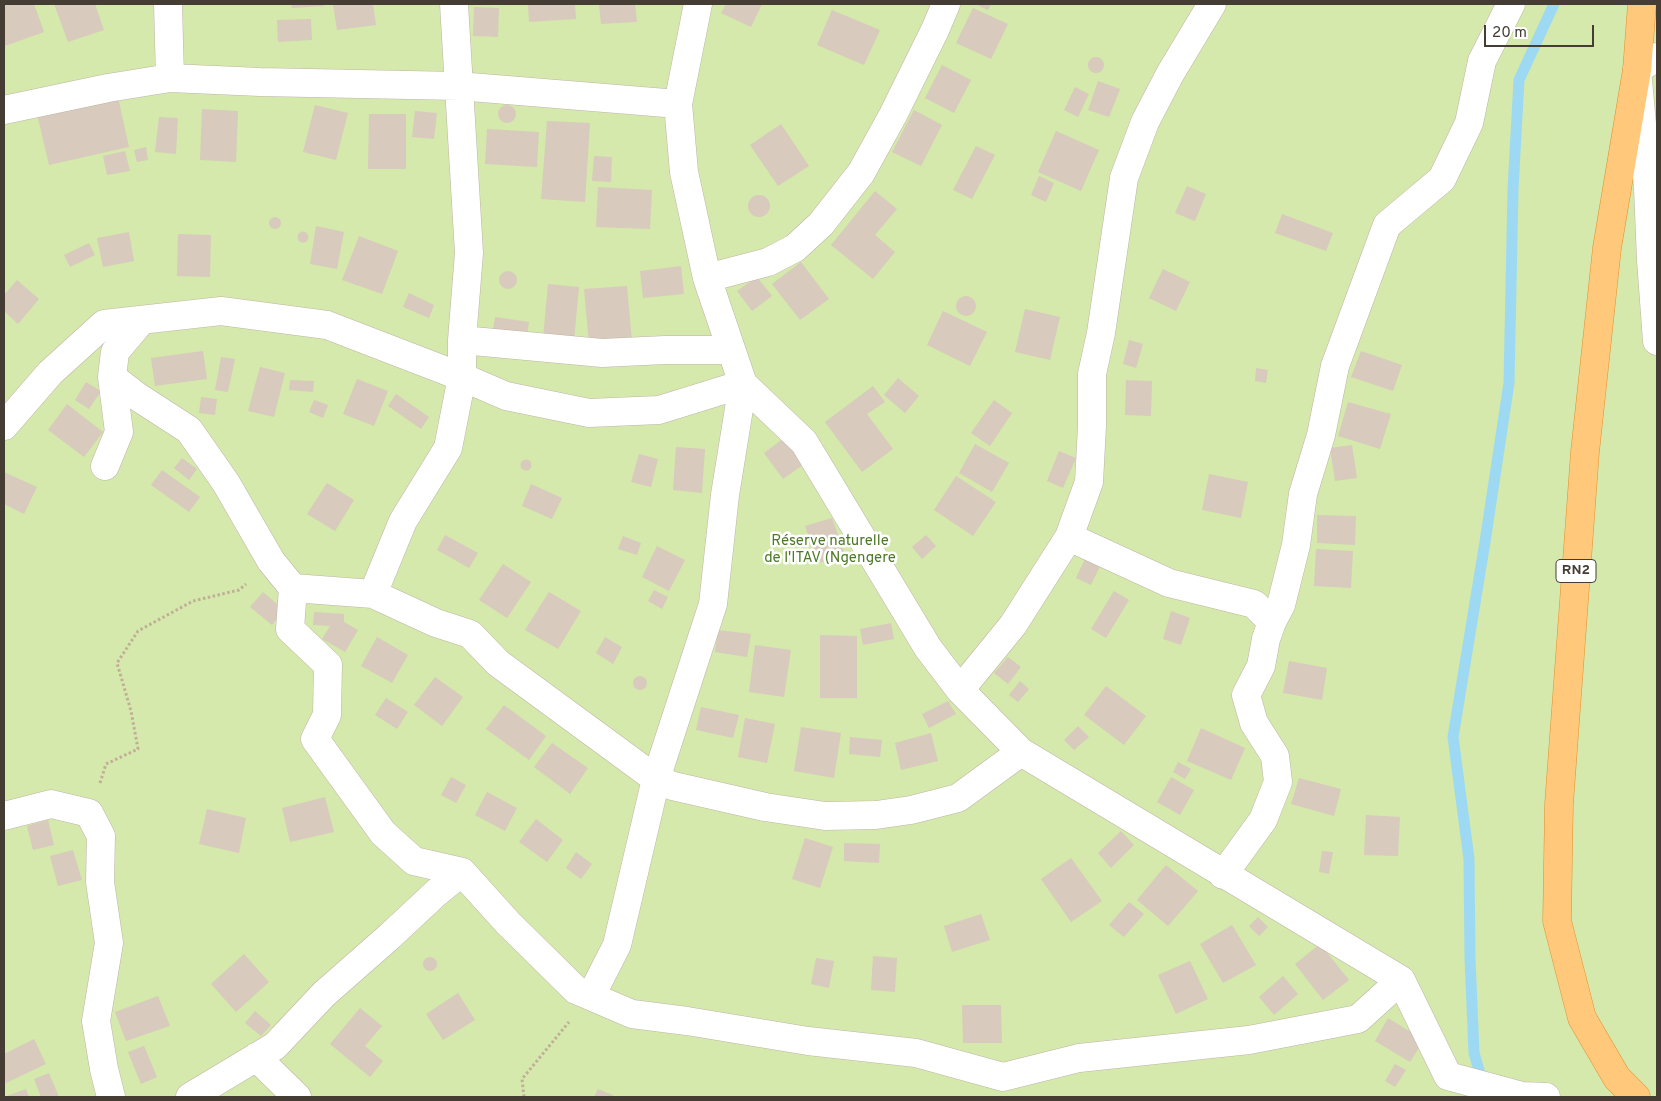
<!DOCTYPE html>
<html>
<head>
<meta charset="utf-8">
<style>
	body { margin:0 }
	#map { position:relative; width:1661px; height:1101px; overflow:hidden; background:#f3ede4; font-family:Overpass,sans-serif }
	canvas { display:block }
	.frame { position:absolute; inset:0; border:5px solid #453d34; pointer-events:none }
	.scale { position:absolute; left:1484px; top:25px; width:110px; height:22px; box-sizing:border-box; border:2px solid #453d34; border-top:0; padding-left:6px; font-size:15px; line-height:18px; white-space:nowrap; color:#453d34; -webkit-text-stroke:4px #fff; paint-order:stroke }
</style>
</head>
<body>
<div id="map">
<canvas width="1661" height="1101"></canvas>
<div class="frame"></div>
<div class="scale">20 m</div>
</div>
<script>
const ctx = document.querySelector('canvas').getContext('2d');
ctx.lineJoin = 'round';
function fillPath(path, color) {
  ctx.fillStyle = color;
  ctx.fill(path, 'evenodd');
}
function stroke(path, color, width, dash) {
  ctx.strokeStyle = color;
  ctx.lineWidth = width;
  ctx.lineCap = dash ? 'butt' : 'round';
  ctx.setLineDash(dash || []);
  ctx.stroke(path);
}
function write(font, color, halo, rows, align = 'center') {
  ctx.font = font + ' Overpass,sans-serif';
  ctx.lineWidth = 5;
  ctx.setLineDash([]);
  ctx.textBaseline = 'middle';
  ctx.strokeStyle = halo;
  ctx.fillStyle = color;
  for (const [text, x, y, turn = 0] of rows) {
    ctx.save();
    ctx.translate(x, y);
    ctx.rotate((+turn || 0) * Math.PI / 180);
    ctx.textAlign = isNaN(turn) ? turn : align;
    if (halo) ctx.strokeText(text, 0, 0);
    ctx.fillText(text, 0, 0);
    ctx.restore();
  }
}
const green = new Path2D(`
	M4 4H1657V1097H4Z`);
const stream = new Path2D(`
	M1483 1084 1474 1053 1470 958 1469 859 1453 737 1485 542 1509 383 1513 189 1519 80 1554 4`);
const building = new Path2D(`
	M4 4H34L44 32 5 46Z
	M54 4H95L104 30 68 42Z
	M291 4H324V6L292 8Z
	M333 4H373L376 25 337 30Z
	M528 4H575L576 19 529 22Z
	M599 4H635L637 22 601 24Z
	M726 4H762L751 27 721 13Z
	M975 4H991L988 10Z
	M474 7 499 8 498 37 473 36Z
	M973 8 1008 24 991 59 956 43Z
	M832 10 880 30 864 65 817 45Z
	M311 19 312 40 278 42 277 20Z
	M1088 65a8 8 0 1 1 16 0a8 8 0 1 1-16 0Z
	M942 65 971 80 954 113 925 98Z
	M1098 81 1120 89 1109 117 1088 110Z
	M1075 87 1089 94 1078 117 1064 110Z
	M118 97 129 147 49 165 37 114Z
	M315 105 348 113 336 160 303 152Z
	M498 114a9 9 0 1 1 18 0a9 9 0 1 1-18 0Z
	M202 109 238 111 236 162 200 160Z
	M914 110 942 125 921 166 892 152Z
	M415 111 437 113 434 139 412 137Z
	M369 114H406V169H368Z
	M159 117 178 118 176 154 155 152Z
	M547 121 590 123 585 202 541 199Z
	M781 124 809 166 778 186 750 145Z
	M487 129 539 132 537 167 485 164Z
	M1056 131 1099 150 1081 191 1038 172Z
	M976 146 995 155 972 199 953 190Z
	M146 147 148 160 137 162 134 150Z
	M125 151 130 171 107 175 103 156Z
	M594 156 612 157 611 182 592 181Z
	M1039 176 1054 183 1046 202 1031 195Z
	M1187 186 1206 194 1195 221 1175 213Z
	M598 187 652 190 650 229 596 227Z
	M875 191 897 209 875 235 895 252 873 279 831 245Z
	M748 206a11 11 0 1 1 22 0a11 11 0 1 1-22 0Z
	M1282 214 1333 233 1326 251 1275 233Z
	M269 223a6 6 0 1 1 12 0a6 6 0 1 1-12 0Z
	M316 226 344 232 337 269 310 264Z
	M297.5 237a5.5 5.5 0 1 1 11 0a5.5 5.5 0 1 1-11 0Z
	M129 232 134 261 103 267 97 238Z
	M178 234 211 235 210 277 177 276Z
	M359 236 398 251 382 294 342 280Z
	M89 243 95 255 70 267 64 255Z
	M801 262 829 299 800 320 772 284Z
	M681 266 684 294 643 298 640 271Z
	M1163 269 1190 282 1176 311 1149 298Z
	M499 280a9 9 0 1 1 18 0a9 9 0 1 1-18 0Z
	M757 277 772 296 752 311 737 291Z
	M17 280 39 299 18 324 4 311V295Z
	M548 284 579 287 574 341 543 338Z
	M627 286 632 341 589 344 584 289Z
	M409 293 434 305 429 318 403 307Z
	M956 306a10 10 0 1 1 20 0a10 10 0 1 1-20 0Z
	M1025 309 1060 317 1050 360 1015 352Z
	M943 311 987 332 970 366 927 345Z
	M495 317 529 322 526 341 492 336Z
	M1129 340 1143 344 1136 368 1123 364Z
	M203 351 207 379 155 386 151 358Z
	M1361 351 1402 365 1393 391 1351 377Z
	M221 357 235 359 228 392 215 390Z
	M260 367 285 373 274 417 248 411Z
	M1256 368 1268 370 1266 383 1255 381Z
	M898 378 919 396 905 413 884 395Z
	M357 379 388 391 374 426 343 414Z
	M290 380 314 381 313 392 289 390Z
	M1126 380 1152 381 1151 416 1125 415Z
	M86 382 101 391 89 409 75 400Z
	M873 386 885 402 867 414 893 449 862 472 825 422Z
	M396 394 429 417 421 429 388 406Z
	M201 397 217 399 215 415 199 413Z
	M314 400 328 405 323 418 309 412Z
	M994 400 1012 413 990 446 971 433Z
	M1348 402 1391 414 1380 449 1338 436Z
	M67 404 103 432 84 457 48 430Z
	M784 438 804 464 783 479 764 453Z
	M975 444 1009 463 992 492 959 473Z
	M1352 445 1357 478 1335 481 1330 448Z
	M676 447 705 449 702 493 673 490Z
	M1059 451 1076 458 1063 488 1047 481Z
	M639 454 658 459 651 487 631 482Z
	M182 458 197 469 189 480 174 468Z
	M520.5 465a5.5 5.5 0 1 1 11 0a5.5 5.5 0 1 1-11 0Z
	M162 470 200 497 189 512 151 485Z
	M4 472 37 487 24 514 4 504Z
	M1209 474 1248 482 1241 518 1202 510Z
	M956 476 996 502 973 536 934 510Z
	M327 483 354 500 335 531 307 514Z
	M531 484 562 498 552 519 522 506Z
	M1317 515 1356 516 1355 545 1317 543Z
	M832 518 845 555 818 563 805 526Z
	M445 535 478 553 469 568 437 550Z
	M926 535 936 546 922 559 912 547Z
	M623 536 641 543 637 555 618 549Z
	M657 546 685 560 669 591 642 577Z
	M1316 549 1353 551 1351 588 1314 586Z
	M1086 557 1101 564 1091 585 1076 578Z
	M503 564 531 582 507 618 479 600Z
	M654 590 668 597 662 609 648 601Z
	M1114 591 1129 600 1106 638 1091 629Z
	M263 592 284 610 272 625 250 607Z
	M549 592 581 611 558 649 525 630Z
	M1171 611 1190 618 1181 645 1163 639Z
	M314 612 344 614V622L358 630 345 652 322 639 330 626 313 625Z
	M891 623 894 639 863 645 860 629Z
	M718 630 751 634 747 657 715 652Z
	M820 635 857 636V698H820Z
	M377 637 408 655 392 683 361 666Z
	M605 637 622 647 613 664 596 653Z
	M755 645 791 650 784 697 749 692Z
	M1008 657 1021 667 1008 684 994 673Z
	M1289 661 1327 668 1322 700 1283 693Z
	M633 683a7 7 0 1 1 14 0a7 7 0 1 1-14 0Z
	M435 677 463 697 442 726 414 705Z
	M1020 681 1029 689 1018 702 1009 695Z
	M1106 686 1146 716 1124 745 1084 715Z
	M386 698 408 712 397 729 375 715Z
	M948 701 956 714 929 728 922 714Z
	M504 705 546 736 529 760 486 729Z
	M701 707 739 715 733 738 696 730Z
	M745 718 775 724 767 763 738 757Z
	M1078 726 1089 737 1074 750 1064 740Z
	M801 727 841 733 834 778 794 771Z
	M1201 728 1245 748 1231 780 1187 761Z
	M931 733 938 761 901 770 895 743Z
	M850 737 882 740 880 757 849 754Z
	M552 743 588 768 570 794 534 767Z
	M1178 762 1191 769 1185 779 1173 772Z
	M451 777 466 785 456 803 441 795Z
	M1171 777 1194 790 1180 815 1157 802Z
	M1299 778 1341 789 1334 816 1291 804Z
	M487 792 517 808 505 831 475 815Z
	M325 797 334 832 290 842 282 808Z
	M207 809 246 818 239 853 199 844Z
	M1366 815 1400 817 1398 856 1364 855Z
	M536 819 563 840 547 862 519 842Z
	M48 820 54 845 33 850 27 826Z
	M1121 831 1134 845 1111 868 1098 853Z
	M805 838 833 847 820 888 792 879Z
	M844 843 880 844 879 863 844 861Z
	M73 850 82 880 58 886 50 856Z
	M1322 851 1333 852 1329 874 1319 872Z
	M576 852 592 864 581 879 566 868Z
	M1071 858 1102 901 1071 922 1041 879Z
	M1166 865 1198 891 1168 926 1137 900Z
	M1129 902 1144 914 1124 937 1109 925Z
	M981 914 990 940 952 952 944 926Z
	M1258 917 1268 927 1259 936 1249 926Z
	M1232 925 1256 965 1223 983 1200 944Z
	M1320 944 1349 980 1323 1000 1295 964Z
	M244 954 269 982 236 1012 211 984Z
	M873 956 897 958 895 992 871 990Z
	M423 964a7 7 0 1 1 14 0a7 7 0 1 1-14 0Z
	M816 958 834 961 829 988 811 984Z
	M1190 961 1208 999 1176 1014 1158 975Z
	M1283 976 1298 994 1274 1015 1259 997Z
	M458 993 475 1020 443 1040 426 1014Z
	M158 996 170 1026 126 1041 115 1012Z
	M962 1005H1001L1002 1043H963Z
	M360 1008 382 1026 365 1046 383 1061 370 1077 330 1044Z
	M255 1011 271 1025 261 1036 245 1023Z
	M1388 1018 1424 1040 1410 1062 1375 1041Z
	M34 1039 46 1064 6 1083 4 1078V1054Z
	M144 1046 157 1077 141 1084 128 1052Z
	M1395 1064 1406 1070 1395 1087 1385 1081Z
	M49 1073 59 1097H41L34 1079Z
	M26 1089 29 1097H4Z
	M598 1089 613 1095 612 1097H594Z`);
const path = new Path2D(`
	M100 783 106 764 138 749 131 711 117 663 138 631 193 601 239 590 246 584
	M524 1097 522 1079 569 1022`);
const minor = new Path2D(`
	M168 4 170 78
	M698 4 678 104 684 172 707 278 743 384 804 442 928 648 960 690 1021 752 1401 980 1448 1076 1522 1096 1546 1097
	M1657 57 1637 70 1648 188 1651 260 1657 341
	M4 110 108 88 170 78 260 82 458 86 678 104
	M707 278 768 262 795 248 821 224 861 173 893 115 935 30 946 4
	M142 320 115 352 112 377 138 397 189 430 226 483 271 561 293 588 373 594 436 623 470 634 498 663 656 779 673 786 765 807 825 816 876 815 911 810 958 798 1021 752
	M462 340 602 353 665 350H731
	M4 426 50 373 104 324 221 311 327 325 462 377 506 396 589 413 659 410 743 384 725 495 713 604 656 779 617 945 591 996
	M105 466 119 432 112 377
	M1069 537 1169 583 1254 604 1272 622
	M293 588 290 629 328 665 327 715 315 739 383 833 414 861 462 872 508 923 576 990 632 1014 687 1021 808 1041 916 1053 1003 1077 1079 1058 1249 1040 1358 1019 1401 980
	M373 594 403 521 448 448 462 377V340L469 253 454 4
	M960 690 1013 625 1069 537 1089 482 1092 426V374L1101 333 1124 178 1145 122 1170 74 1212 4
	M4 816 51 804 89 813 101 836 100 882 109 943 96 1021 104 1069 111 1097
	M1223 875 1263 820 1278 782 1275 756 1254 723 1246 695 1261 666 1266 639 1272 622 1281 605 1296 545 1303 494 1321 435 1335 366 1387 225 1442 179 1469 123 1482 61 1511 4
	M256 1057 297 1097
	M190 1097 275 1046 324 994 390 936 436 893 462 872`);
const trunk = new Path2D(`
	M1636 1097 1617 1078 1582 1018 1557 921 1559 804 1585 452 1607 248 1637 70 1642 4`);
const shields = [
	[1576,571,40]
];
const shieldNames = [
	["RN2",1576,571]
];
const parkNames = [
	["Réserve naturelle",830,542],
	["de l'ITAV (Ngengere",830,559]
];
fillPath(green, '#d4e9ab');
stroke(stream, '#9ed9f3', 11);
fillPath(building, '#d8cabc');
stroke(minor, '#bfb4a7', 29);
stroke(trunk, '#e38e2f', 29);
stroke(path, '#c1ae97', 3, [2.5, 2.5]);
stroke(minor, '#fff', 28);
stroke(trunk, '#ffc87a', 28);
for (const [x, y, w] of shields) {
  const box = new Path2D();
  box.roundRect(x - w / 2, y - 11.5, w, 23, 4);
  ctx.fillStyle = '#fff';
  ctx.fill(box);
  stroke(box, '#453d34', 1);
}
write('bold 14px', '#453d34', null, shieldNames);
write('15px', '#4e7925', '#fff', parkNames);
</script>
</body>
</html>
